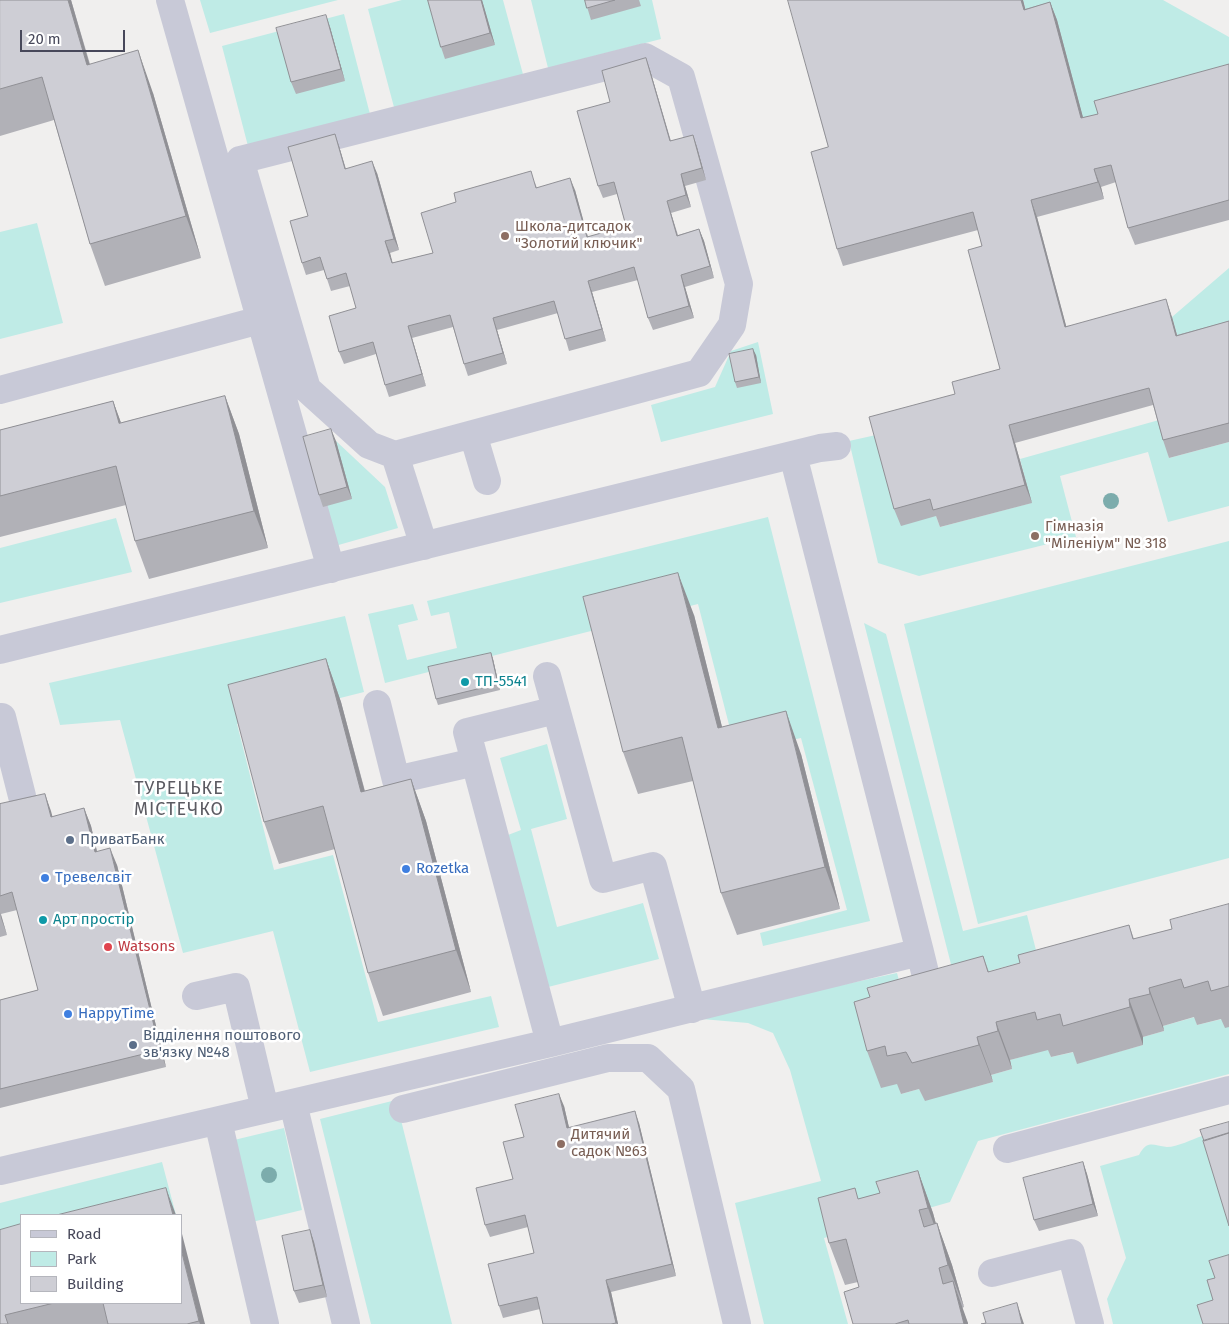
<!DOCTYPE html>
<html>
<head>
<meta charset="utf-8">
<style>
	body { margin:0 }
	#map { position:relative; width:1229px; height:1324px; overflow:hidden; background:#f0efee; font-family:"Fira Sans",sans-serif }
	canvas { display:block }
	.legend { position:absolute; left:20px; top:1214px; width:162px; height:90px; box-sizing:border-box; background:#fff; border:1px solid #b5b6bd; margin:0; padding:6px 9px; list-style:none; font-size:15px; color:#47485a }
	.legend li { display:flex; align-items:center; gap:10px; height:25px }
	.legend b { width:25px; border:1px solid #b5b6bd }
	.scale { position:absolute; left:20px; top:30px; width:105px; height:22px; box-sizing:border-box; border:2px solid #47485a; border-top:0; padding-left:6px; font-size:15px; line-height:18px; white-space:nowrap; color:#47485a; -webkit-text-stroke:4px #fff; paint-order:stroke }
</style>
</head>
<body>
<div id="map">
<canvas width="1229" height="1324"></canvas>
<ul class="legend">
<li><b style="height:6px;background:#c8c9d7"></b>Road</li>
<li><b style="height:14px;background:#bfebe6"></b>Park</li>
<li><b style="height:14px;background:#ceced5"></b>Building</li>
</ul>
<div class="scale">20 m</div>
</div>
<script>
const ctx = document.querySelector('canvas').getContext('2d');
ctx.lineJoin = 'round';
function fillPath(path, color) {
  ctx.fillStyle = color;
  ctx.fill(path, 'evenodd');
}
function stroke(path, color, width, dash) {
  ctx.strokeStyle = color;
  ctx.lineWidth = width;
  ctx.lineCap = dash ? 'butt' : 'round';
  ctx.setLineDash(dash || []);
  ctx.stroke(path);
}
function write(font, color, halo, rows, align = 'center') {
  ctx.font = font + ' "Fira Sans",sans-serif';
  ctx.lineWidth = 5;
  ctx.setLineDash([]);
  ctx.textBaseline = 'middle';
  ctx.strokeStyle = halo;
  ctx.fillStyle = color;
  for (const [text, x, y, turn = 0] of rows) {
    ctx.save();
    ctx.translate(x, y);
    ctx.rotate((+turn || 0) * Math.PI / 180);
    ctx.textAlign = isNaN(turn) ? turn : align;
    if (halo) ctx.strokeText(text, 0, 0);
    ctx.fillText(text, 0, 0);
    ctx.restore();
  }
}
const green = new Path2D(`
	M200 0H338L210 33Z
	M402 0H503L524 78 395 111 368 9Z
	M531 0H652L661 39 548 68Z
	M1023 0H1163L1229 37V83L1088 136 1030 27Z
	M344 14 371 118 249 150 222 46Z
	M37 223 63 323 0 339V232Z
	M1229 268V340L1182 353 1172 317Z
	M758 342 773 414 661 442 651 405 715 387 731 351Z
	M1159 420 1169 458 1229 442V506L1168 522 1148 452 1060 476 1076 537 919 576 878 563 849 441 876 435 936 516 940 527 1031 503 1020 459Z
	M336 441 385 487 398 528 335 546 307 449Z
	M768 517 870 921 763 946 760 933 847 910 801 738 736 752 698 604 385 683 368 614 413 604 418 620 398 625 407 660 457 648 449 612 431 616 427 601Z
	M116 518 132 572 0 603V548Z
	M1229 541V858L978 924 904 624Z
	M345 616 364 692 237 724 274 870 333 855 378 1022 491 996 499 1027 310 1072 273 931 183 953 120 720 60 725 49 683Z
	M864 623 886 634 963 931 1027 915 1038 958 955 980Z
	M547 744 567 819 531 829 557 927 643 903 659 959 548 987 508 835 521 830 500 758Z
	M897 973 909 1018 898 1084 901 1094 919 1089 925 1100 993 1082 991 1075 1012 1069 1010 1060 1049 1049 1051 1057 1074 1052 1077 1063 1143 1045V1037L1164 1031 1163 1026 1195 1017 1197 1025 1222 1019 1229 1027V1074L978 1141 950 1202 824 1238 848 1324H764L735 1203 821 1181 790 1070 773 1033 748 1023 690 1018Z
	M396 1100 452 1324H371L320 1119Z
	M284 1128 302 1210 252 1222 234 1140Z
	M1202 1136 1229 1220V1297L1223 1324H1113L1107 1299 1126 1258 1100 1166 1139 1155C1148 1139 1153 1146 1167 1147 1177 1147 1193 1139 1202 1136Z
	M162 1162 176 1215H21V1255L0 1261V1203Z`);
const minor = new Path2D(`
	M170 0 331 569
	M645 57 681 77 739 284 732 325 699 373 395 455 369 445 307 389 240 160Z
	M0 390 260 320
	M473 434 487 481
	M395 455 424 546
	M793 455 920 952
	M0 650 820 448 837 446
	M547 676 603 879 653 866 692 1009
	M377 704 396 780 475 762
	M0 718 2 717 22 796
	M196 996 236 987 265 1109
	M550 1043 467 732 556 710
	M293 1103 346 1324
	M403 1109 608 1058H648L681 1089 737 1324
	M218 1121 265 1324
	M1007 1149 1229 1090
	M0 1171 550 1043 920 952 931 997 943 994
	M992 1273 1071 1253 1090 1324`);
const trees = [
	[1111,501],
	[269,1175]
];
const wall = new Path2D(`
	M0 0H71L90 64 153 93 201 258 105 286 90 244 54 120 0 136Z
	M428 0H482L495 45 445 59 441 47Z
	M585 0H639L641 6 591 20Z
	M1023 0 1025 9 1050 2 1057 20 1083 118 1098 114 1229 64V220L1135 245 1128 228 1116 182 1101 187 1104 199 1037 217 1066 326 1172 317 1177 335 1229 321V442L1169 458 1163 440 1153 405 1015 443 1032 503 940 527 936 516 901 526 894 509 955 394 1000 369 982 246 978 230 843 266 837 249 828 147Z
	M330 27 345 81 296 94 291 82Z
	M646 58 650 70 671 141 693 135 697 147 706 180 685 186 691 207 671 213 678 235 699 229 704 241 714 278 685 287 694 318 653 330 648 318 638 280 592 292 606 341 569 351 558 313 497 330 507 364 468 376 464 364 453 327 412 338 426 386 389 397 385 385 376 354 344 364 339 352 356 308 350 286 331 291 324 270 306 275 302 263 308 216 339 146 346 169 377 173 399 250 390 253 392 263 433 253 535 183 537 188 575 190 588 237 626 226 617 194 603 198 598 186 610 102Z
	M756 355 761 383 737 388 735 382Z
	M225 396 239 434 268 548 149 579 135 541 126 505 0 537V430L113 401 121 423Z
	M336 441 352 499 323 507 319 495Z
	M694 615 722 727 801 754 840 909 737 935 721 893 693 781 638 794 623 752Z
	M491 653 493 659 500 690 438 705 436 699Z
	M326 659 341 702 365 791 411 779 426 821 471 992 383 1016 368 973 335 849 279 864 264 822Z
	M45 794 52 817 84 808 91 826 97 851 117 865 166 1067 0 1108V1000L38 990 17 910 1 914 7 935 0 937V804Z
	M1229 904V1027L1225 1028 1221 1019 1197 1025 1194 1017 1163 1026 1164 1031 1143 1037V1045L1077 1064 1073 1052 1051 1057 1048 1050 1010 1060 1012 1069 991 1075 993 1082 925 1101 919 1089 901 1094 897 1084 881 1088 867 1051 870 997 983 956 989 972 1020 963 1129 925 1134 939 1172 929Z
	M564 1106 569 1128 639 1123 676 1276 611 1292 618 1324H543L540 1309 503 1318 499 1306 534 1253 528 1227 490 1237 485 1225 513 1179Z
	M1083 1162 1087 1174 1098 1216 1039 1231 1034 1220Z
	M918 1171 933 1213 936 1224 937 1223 952 1265 964 1307 962 1308 968 1324H853L859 1287 858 1282 845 1285 829 1243 859 1199 880 1193Z
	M0 1230 21 1303H181L205 1324H0Z
	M310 1230 314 1242 327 1297 299 1303 294 1291Z`);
const shadedWall = new Path2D(`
	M68 0H71L102 108 87 65Z
	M481 0H482L495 45 490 33Z
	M1021 0H1023L1030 27 1024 10Z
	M1050 2 1057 20 1088 136 1081 118Z
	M326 15 330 27 345 81 341 69Z
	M138 50 153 93 201 258 186 216Z
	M646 58 650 70 674 153 670 141Z
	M335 134 339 146 349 181 345 169Z
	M693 135 697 147 706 180 702 168Z
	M372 161 377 173 399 250 394 239Z
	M1094 169 1101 187 1104 199 1098 182Z
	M681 174 685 186 691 207 686 195Z
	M570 178 575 190 591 249 587 237Z
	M1031 200 1037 217 1071 344 1065 327Z
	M667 201 671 213 681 248 677 236Z
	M699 229 704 241 714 278 710 266Z
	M385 241 390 253 396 275 392 263Z
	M681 275 685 287 694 318 689 306Z
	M588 281 592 292 606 341 602 329Z
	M1166 299 1172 317 1182 353 1176 336Z
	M493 318 497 330 507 364 503 353Z
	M408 326 412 338 426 386 422 374Z
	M753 349 756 355 761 383 759 377Z
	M225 396 239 434 268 548 254 511Z
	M113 401 127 439 119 423Z
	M1009 425 1015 443 1032 503 1025 485Z
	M331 429 336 441 352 499 347 487Z
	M678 573 694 615 733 771 718 728Z
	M491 653 493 659 500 690 498 684Z
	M326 659 341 702 376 834 361 792Z
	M786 711 801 754 840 909 825 867Z
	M411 779 426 821 471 992 456 950Z
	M45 794 51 811 57 834 51 817Z
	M84 808 91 826 101 869 95 852Z
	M110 848 117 865 166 1067 160 1050Z
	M0 912 7 935 1 918Z
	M1149 988 1163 1026 1164 1031 1150 994Z
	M1129 999 1143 1037V1045L1130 1007Z
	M996 1022 1010 1060 1012 1069 998 1031Z
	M977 1037 991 1075 993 1082 979 1045Z
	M559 1094 564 1106 572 1140 567 1128Z
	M635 1111 639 1123 676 1276 672 1264Z
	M1083 1162 1087 1174 1098 1216 1093 1204Z
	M918 1171 933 1213 943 1250 928 1208Z
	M166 1188 176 1215H173Z
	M937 1223 952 1265 964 1307 948 1265Z
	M181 1230 205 1324H200L199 1321 181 1249Z
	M310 1230 314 1242 327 1297 323 1285Z
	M606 1280 611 1292 618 1324H617L616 1323Z
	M953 1281 968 1323V1324H964Z
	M1017 1303 1024 1324H1022Z`);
const building = new Path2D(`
	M0 0H68L87 65 138 50 186 216 90 244 42 77 0 89Z
	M428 0H481L490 33 441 47Z
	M585 0H615L587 8Z
	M788 0H1021L1024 10 1050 2 1081 118 1098 114 1094 101 1229 64V200L1128 228 1111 165 1094 169 1098 182 1031 200 1065 327 1166 299 1176 336 1229 321V423L1163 440 1149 388 1009 425 1025 485 933 510 930 499 894 509 869 417 955 394 952 382 1000 369 968 250 982 246 973 212 837 249 811 152 828 147Z
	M326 15 341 69 291 82 276 28Z
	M646 58 670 141 693 135 702 168 681 174 686 195 667 201 677 236 699 229 710 266 681 275 689 306 648 318 634 267 588 281 602 329 565 339 554 301 493 318 503 353 464 364 450 315 408 326 422 374 385 385 373 342 339 352 329 316 356 308 346 273 327 279 320 257 302 263 290 221 308 216 288 147 335 134 345 169 372 161 394 239 385 241 392 263 433 253 421 213 456 202 454 193 531 171 536 188 570 178 587 237 626 226 614 182 598 186 577 111 610 102 602 71Z
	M753 349 759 377 735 382 729 354Z
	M225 396 254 511 135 541 116 466 0 496V430L113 401 119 423Z
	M331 429 347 487 319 495 303 437Z
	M678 573 718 728 786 711 825 867 721 893 682 737 623 752 583 597Z
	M491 653 498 684 436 699 428 667Z
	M326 659 361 792 411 779 456 950 368 973 323 806 264 822 228 685Z
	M45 794 51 817 84 808 95 852 110 848 160 1050 0 1089V1000L38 990 12 892 0 896V804Z
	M1229 904V986L1211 991 1208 981 1184 988 1181 979 1149 988 1150 994 1129 999 1130 1007 1063 1026 1060 1014 1037 1020 1035 1012 996 1022 998 1031 977 1037 979 1045 912 1063 906 1052 887 1056 885 1046 867 1051 854 1002 870 997 867 988 983 956 988 972 1020 963 1018 955 1129 925 1133 939 1172 929 1170 920Z
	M559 1094 567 1128 635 1111 672 1264 606 1280 616 1323 611 1324H543L537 1297 499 1306 488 1264 534 1253 525 1215 485 1225 476 1188 513 1179 503 1142 524 1137 515 1105Z
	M1229 1122V1133L1204 1141 1200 1130Z
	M1229 1133V1226L1203 1141Z
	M1083 1162 1093 1204 1034 1220 1023 1178Z
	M918 1171 928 1208 919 1210 924 1227 937 1223 948 1265 939 1268 943 1284 953 1281 964 1324H909L908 1320 895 1324H853L844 1292 859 1287 846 1239 829 1243 818 1198 855 1188 858 1199 880 1193 876 1182Z
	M166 1188 173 1215H57Z
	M21 1224V1303H54L5 1315 8 1324H0V1230Z
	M310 1230 323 1285 294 1291 282 1236Z
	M181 1249 199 1321 187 1324H108L103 1303H181Z
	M1229 1255V1324H1203L1197 1305 1213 1300 1207 1280 1215 1278 1209 1261Z
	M1017 1303 1022 1324H981L986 1323 983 1313Z`);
const markers = [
	[505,236,5,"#8d6e63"],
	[1035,536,5,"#8d6e63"],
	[465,682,5,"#0f9aa8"],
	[70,840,5,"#5c6f8a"],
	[406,869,5,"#3f7fe0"],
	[45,878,5,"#3f7fe0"],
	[43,920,5,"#0f9aa8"],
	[108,947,5,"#e0444e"],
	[68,1014,5,"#3f7fe0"],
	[133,1045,5,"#5c6f8a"],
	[561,1144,5,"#8d6e63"]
];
const educationNames = [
	["Школа-дитсадок",515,227],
	["\"Золотий ключик\"",515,244],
	["Гімназія",1045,527],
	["\"Міленіум\" № 318",1045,544],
	["Дитячий",571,1135],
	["садок №63",571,1152]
];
const cultureNames = [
	["ТП-5541",475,682],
	["Арт простір",53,920]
];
const serviceNames = [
	["ПриватБанк",80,840],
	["Відділення поштового",143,1036],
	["зв'язку №48",143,1053]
];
const shopNames = [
	["Rozetka",416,869],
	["Тревелсвіт",55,878],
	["HappyTime",78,1014]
];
const healthNames = [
	["Watsons",118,947]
];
const quarterNames = [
	["ТУРЕЦЬКЕ",179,789],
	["МІСТЕЧКО",179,810]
];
fillPath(green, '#bfebe6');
stroke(minor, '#c8c9d7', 28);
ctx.fillStyle = '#7cacac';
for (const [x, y] of trees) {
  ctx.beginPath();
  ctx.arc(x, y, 8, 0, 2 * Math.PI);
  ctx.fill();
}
fillPath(wall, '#b1b1b7');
fillPath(shadedWall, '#909095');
fillPath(building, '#ceced5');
stroke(building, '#909095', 1);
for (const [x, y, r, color] of markers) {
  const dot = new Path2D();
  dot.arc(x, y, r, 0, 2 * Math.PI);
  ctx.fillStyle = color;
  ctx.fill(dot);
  stroke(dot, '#fff', 2);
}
write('15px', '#785e54', '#fff', educationNames, 'left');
write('15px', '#0d838f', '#fff', cultureNames, 'left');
write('15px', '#4e5e75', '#fff', serviceNames, 'left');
write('15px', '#366cbe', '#fff', shopNames, 'left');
write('15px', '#be3a42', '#fff', healthNames, 'left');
ctx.letterSpacing = '1px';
write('18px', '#5b5b62', '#fff', quarterNames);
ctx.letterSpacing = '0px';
</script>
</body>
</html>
